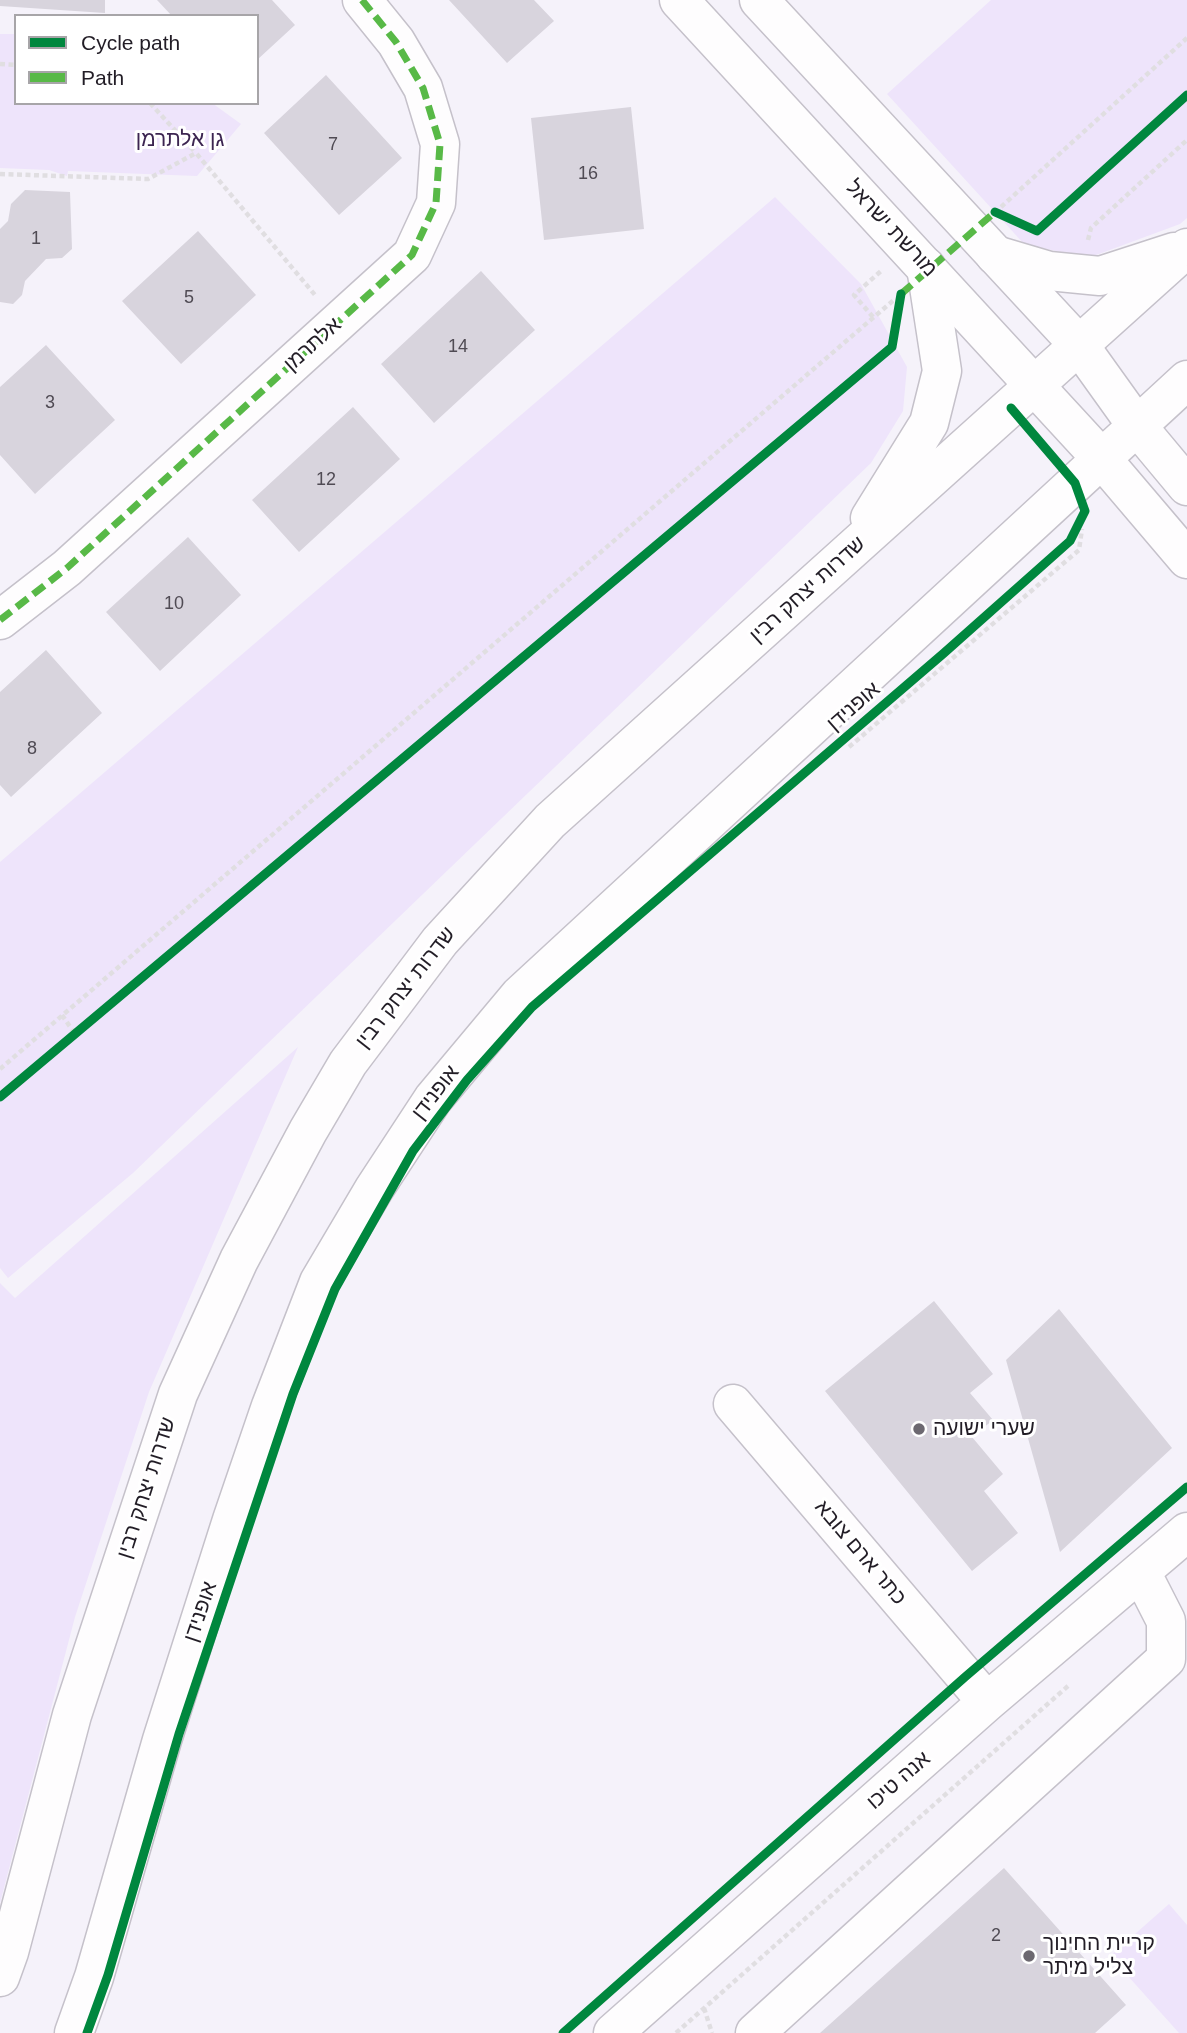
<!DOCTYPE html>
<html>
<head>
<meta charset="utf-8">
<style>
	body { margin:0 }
	#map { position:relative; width:1187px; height:2033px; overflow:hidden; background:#f5f2fa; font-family:Helvetica,sans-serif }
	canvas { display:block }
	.legend { position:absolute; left:14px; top:14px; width:245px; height:91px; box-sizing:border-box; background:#fff; border:2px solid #a7a5a8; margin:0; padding:9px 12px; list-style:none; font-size:21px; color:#221d26 }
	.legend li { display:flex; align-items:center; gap:14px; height:35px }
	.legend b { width:35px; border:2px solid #a7a5a8 }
</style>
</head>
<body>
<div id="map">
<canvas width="1187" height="2033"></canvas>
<ul class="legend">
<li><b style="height:9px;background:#00873e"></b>Cycle path</li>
<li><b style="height:9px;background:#58b947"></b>Path</li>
</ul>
</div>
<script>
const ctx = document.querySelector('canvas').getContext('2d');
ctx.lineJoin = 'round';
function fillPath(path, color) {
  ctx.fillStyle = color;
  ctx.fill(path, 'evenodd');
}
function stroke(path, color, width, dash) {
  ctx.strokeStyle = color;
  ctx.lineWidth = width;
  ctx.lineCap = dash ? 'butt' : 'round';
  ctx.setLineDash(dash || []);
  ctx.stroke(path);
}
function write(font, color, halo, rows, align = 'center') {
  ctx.font = font + ' Helvetica,"Noto Sans Hebrew",sans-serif';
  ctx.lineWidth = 6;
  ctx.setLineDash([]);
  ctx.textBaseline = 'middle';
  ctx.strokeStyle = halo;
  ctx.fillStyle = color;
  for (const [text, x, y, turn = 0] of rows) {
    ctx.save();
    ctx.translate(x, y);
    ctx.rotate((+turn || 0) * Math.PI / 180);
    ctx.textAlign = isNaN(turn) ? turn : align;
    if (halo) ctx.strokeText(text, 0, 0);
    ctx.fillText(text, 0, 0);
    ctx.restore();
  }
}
const green = new Path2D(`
	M991 0H1187V218L1180 224 1088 258 1024 244 887 94Z
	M0 34H16V103H212L241 124 197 176 68 171 67 176 49 170 0 168Z
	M775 197 861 284 907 367 903 411 871 463 133 1173 8 1278 0 1268V862Z
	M298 1047 149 1392 75 1617 0 1903V1283L15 1298Z
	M1169 1904 1187 1925V2033H1179L1110 1956Z`);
const building = new Path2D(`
	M0 0H105V13L0 6Z
	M157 0H272L295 25 257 60V16H172Z
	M449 0H534L554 21 507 63Z
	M326 75 402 158 339 215 264 133Z
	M631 107 644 229 544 240 531 118Z
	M25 190 70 192 72 249 62 258 46 259 25 281 22 295 13 304 0 302V229L8 221 11 204Z
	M198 231 256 295 181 364 122 301Z
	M481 271 535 330 434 423 381 364Z
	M46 345 115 420 35 494 0 455V387Z
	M353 407 400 459 299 552 252 500Z
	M188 537 241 595 160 671 106 612Z
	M46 650 102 713 11 797 0 785V692Z
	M934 1301 993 1374 970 1393 993 1420 972 1437 1003 1474 984 1491 1018 1533 972 1571 825 1391Z
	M1059 1309 1172 1448 1060 1552 1006 1360Z
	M1004 1868 1126 2005 1095 2033H820Z`);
const path = new Path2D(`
	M0 64 16 65
	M150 103 196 153
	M0 174 148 179 196 153 315 295
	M1001 207 1187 38
	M1088 240 1091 228 1187 140
	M873 317 854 295 881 271
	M849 747 1079 550 1082 529
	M62 1015 75 1034
	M0 1069 895 299
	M704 2008 712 2033
	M676 2033 1068 1686`);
const minor = new Path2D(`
	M679 0 1102 459 1187 559
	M759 0 1079 345 1137 426 1187 486
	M0 620 67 568 412 255 436 203 440 144 423 88 396 42 362 0
	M733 1404 987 1702
	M613 2033 987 1702 1187 1532
	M755 2033 1166 1659V1621L1141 1572`);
const major = new Path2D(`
	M995 255 1049 271 1100 276 1174 252
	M870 518 929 423 942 371 926 267
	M0 1977 9 1952 72 1715 178 1394 239 1260 308 1131 348 1063 440 941 550 821 1187 248
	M74 2033 94 1977 162 1740 232 1520 271 1406 319 1282 374 1189 433 1099 520 995 1187 380`);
const quiet = new Path2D(`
	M901 294 995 212
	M0 620 67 568 412 255 436 203 440 144 423 88 396 42 362 0`);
const cycleway = new Path2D(`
	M995 212 1037 231 1187 95
	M0 1097 892 347 901 294
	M87 2033 108 1975 179 1734 293 1394 335 1289 413 1151 467 1080 532 1007 944 653 1070 541 1085 511 1075 483 1011 408
	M563 2033 965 1677 1187 1487`);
const markers = [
	[919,1429,7,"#6c6870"],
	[1029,1956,7,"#6c6870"]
];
const numberNames = [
	["7",333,145],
	["16",588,174],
	["1",36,239],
	["5",189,298],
	["14",458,347],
	["3",50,403],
	["12",326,480],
	["10",174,604],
	["8",32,749],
	["2",996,1936]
];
const parkNames = [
	["גן אלתרמן",180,140]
];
const streetNames = [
	["מורשת ישראל",891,229,47],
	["אלתרמן",313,345,-42],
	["שדרות יצחק רבין",808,590,-42],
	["אופנידן",854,707,-41],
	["שדרות יצחק רבין",406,988,-52],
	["אופנידן",436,1093,-52],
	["שדרות יצחק רבין",147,1488,-72],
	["כתר ארם צובא",860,1553,50],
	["אופנידן",201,1612,-71],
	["אנה טיכו",899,1781,-41]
];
const poiNames = [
	["שערי ישועה",933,1429],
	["קריית החינוך",1043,1944],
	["צליל מיתר",1043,1968]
];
fillPath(green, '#eee4fb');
fillPath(building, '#d8d4dd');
stroke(minor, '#c5c1ca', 41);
stroke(major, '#c5c1ca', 41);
stroke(path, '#e0dee1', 4.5, [5, 3.5]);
stroke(minor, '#fefdfe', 38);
stroke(major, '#fefdfe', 38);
stroke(quiet, '#58b947', 7, [14, 7]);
stroke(cycleway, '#00873e', 9);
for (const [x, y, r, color] of markers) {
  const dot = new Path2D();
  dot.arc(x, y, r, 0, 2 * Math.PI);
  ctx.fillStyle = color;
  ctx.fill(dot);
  stroke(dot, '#fff', 2.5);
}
write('18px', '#504b54', null, numberNames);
write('21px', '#3c2551', '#fff', parkNames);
write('21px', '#221d26', '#fff', streetNames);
write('21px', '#221d26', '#fff', poiNames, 'left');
</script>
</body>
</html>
